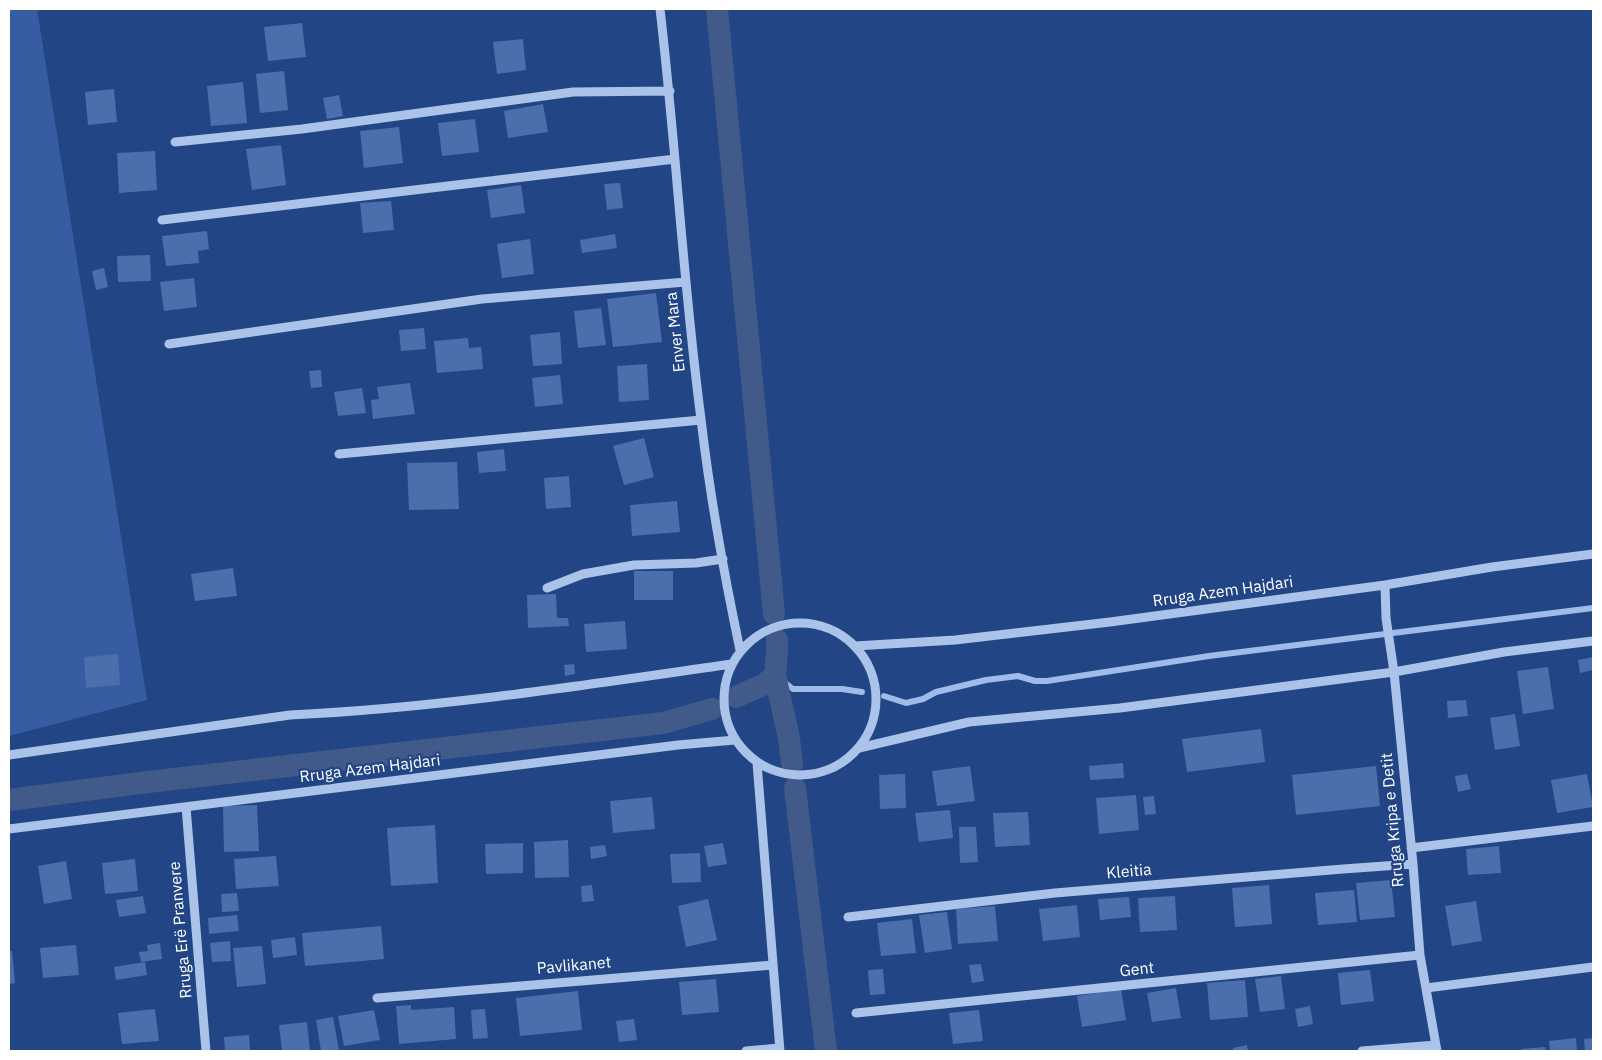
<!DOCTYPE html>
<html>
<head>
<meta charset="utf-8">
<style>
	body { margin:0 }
	#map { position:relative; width:1602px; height:1060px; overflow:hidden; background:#224585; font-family:"IBM Plex Sans",sans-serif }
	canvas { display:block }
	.frame { position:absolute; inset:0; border:10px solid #fff; pointer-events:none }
</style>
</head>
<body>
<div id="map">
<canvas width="1602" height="1060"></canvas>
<div class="frame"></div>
</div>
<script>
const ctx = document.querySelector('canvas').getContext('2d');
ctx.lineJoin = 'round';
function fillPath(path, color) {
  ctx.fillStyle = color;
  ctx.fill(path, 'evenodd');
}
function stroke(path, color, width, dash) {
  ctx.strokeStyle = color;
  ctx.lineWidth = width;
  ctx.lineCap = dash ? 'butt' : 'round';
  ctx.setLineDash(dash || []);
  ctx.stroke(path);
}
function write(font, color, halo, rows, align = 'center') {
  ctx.font = font + ' "IBM Plex Sans",sans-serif';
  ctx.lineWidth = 4.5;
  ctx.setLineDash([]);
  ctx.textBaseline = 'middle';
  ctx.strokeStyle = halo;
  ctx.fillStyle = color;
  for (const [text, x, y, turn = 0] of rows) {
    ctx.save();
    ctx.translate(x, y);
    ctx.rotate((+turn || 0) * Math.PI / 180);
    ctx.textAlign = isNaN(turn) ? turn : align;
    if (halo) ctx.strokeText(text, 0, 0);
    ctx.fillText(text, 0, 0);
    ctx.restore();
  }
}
const green = new Path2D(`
	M9 9H37L147 700 9 736Z`);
const stream = new Path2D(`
	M775 675 793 689H842L862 692
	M884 696 906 703 923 699 936 692 986 680 1018 676 1035 681H1047L1209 656 1593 608`);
const canal = new Path2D(`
	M717 9 774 614
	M777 640V650L775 675 789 738 792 763
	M736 697 765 684 775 675
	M795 788 826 1051
	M9 800 148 782 663 723 712 709`);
const building = new Path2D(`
	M302 23 306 57 268 61 264 27Z
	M523 39 526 70 497 74 493 42Z
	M284 71 288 110 260 113 256 74Z
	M243 82 247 123 211 126 207 86Z
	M114 89 117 122 88 125 85 92Z
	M339 95 343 116 327 119 323 98Z
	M543 104 548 132 508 138 504 111Z
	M475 119 479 152 442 156 438 123Z
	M399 127 403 163 364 168 360 131Z
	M281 145 286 185 252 190 246 149Z
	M155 151 157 190 119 193 117 153Z
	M620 183 623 208 607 210 604 184Z
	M521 185 525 213 491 218 487 190Z
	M391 201 394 230 363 233 360 203Z
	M207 231 209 249 198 251 199 263 166 266 162 236Z
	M615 234 617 248 582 253 580 240Z
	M530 239 534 274 502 278 497 244Z
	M150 255 151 281 118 282 117 256Z
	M104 268 108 287 96 290 92 271Z
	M194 278 197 307 164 311 160 282Z
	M656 293 662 342 613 347 607 299Z
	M601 308 606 345 578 348 574 311Z
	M424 328 426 349 401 351 399 330Z
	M560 332 562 364 533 366 530 335Z
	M468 338 469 348 481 347 483 369 437 373 434 341Z
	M647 364 649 400 619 402 617 366Z
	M321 370 322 387 311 388 309 371Z
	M560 375 563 404 535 407 532 378Z
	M410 383 415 414 373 419 371 400 379 399 377 387Z
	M362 388 366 413 338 416 334 392Z
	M644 438 654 477 624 485 613 446Z
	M504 449 506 471 479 473 477 452Z
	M457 462 459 509 409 510 407 463Z
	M569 476 571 507 546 509 544 478Z
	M677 501 680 532 632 536 630 505Z
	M233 568 237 596 195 601 191 574Z
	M634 571H673V600H634Z
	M556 594 557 618H568L569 626 528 628 527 595Z
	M625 621 627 649 586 652 584 624Z
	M118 654 120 685 86 688 84 657Z
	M1593 657V670L1580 673 1578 660Z
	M574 664 575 674 565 676 564 665Z
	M1548 667 1554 709 1523 714 1517 671Z
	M1466 700 1468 716 1448 718 1447 701Z
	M1515 714 1520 746 1495 750 1490 718Z
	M1261 729 1265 762 1187 772 1182 739Z
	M1123 763 1124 778 1090 780 1089 766Z
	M970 766 975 801 937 806 932 771Z
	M1376 766 1380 806 1296 815 1292 775Z
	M905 774 906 808 880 809 879 775Z
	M1467 774 1471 789 1458 792 1455 776Z
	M1587 774 1593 807 1557 813 1551 780Z
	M1136 795 1139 830 1099 834 1096 798Z
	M1154 796 1156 814 1145 815 1143 797Z
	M652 797 655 829 613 833 610 801Z
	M257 805 259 851 224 852 223 806Z
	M950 810 953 838 919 842 915 813Z
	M1028 812 1030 845 995 847 993 813Z
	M435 825 438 883 391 886 387 828Z
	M959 827H976L978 862 960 863Z
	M568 840 569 877 535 878 534 842Z
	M523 843V873L486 874 485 844Z
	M723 843 727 864 708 867 704 846Z
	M605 845 607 856 591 859 590 847Z
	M1499 846 1501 873 1468 875 1466 849Z
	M700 853 701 882 672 883 670 854Z
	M276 856 279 886 236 889 234 859Z
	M135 859 138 891 105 894 102 863Z
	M66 861 72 899 44 904 38 866Z
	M1391 880 1395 917 1360 920 1356 883Z
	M592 885 594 901 582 902 581 886Z
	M1269 885 1272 924 1235 927 1232 888Z
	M1354 890 1357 922 1318 925 1315 893Z
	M237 893 239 911 222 912 221 894Z
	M143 896 146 913 119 917 116 900Z
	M1175 896 1177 930 1140 932 1138 898Z
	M1129 897 1131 917 1100 920 1098 899Z
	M708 899 717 940 686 947 678 906Z
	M1476 901 1482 941 1452 946 1445 906Z
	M1077 905 1080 937 1043 941 1039 909Z
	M995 906 998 941 958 944 956 909Z
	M947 912 952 949 925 953 919 915Z
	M237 915 239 931 209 934 208 918Z
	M912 919 916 953 881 956 877 923Z
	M381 926 384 959 305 966 302 933Z
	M295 937 297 955 273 958 271 940Z
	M230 941 231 961 212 962 210 943Z
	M160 943 162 959 141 962 139 952 148 951 147 945Z
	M76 945 79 975 43 978 40 948Z
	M262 946 266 984 237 987 233 948Z
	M9 951H12L15 983 9 984Z
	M145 962 147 975 116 980 114 967Z
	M981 964 984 981 972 983 969 965Z
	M883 969 885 994 870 995 868 970Z
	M1370 970 1374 1001 1341 1005 1338 973Z
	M1281 976 1285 1009 1260 1012 1255 979Z
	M716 979 719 1012 682 1015 679 982Z
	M1245 980 1248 1017 1210 1020 1207 983Z
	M1176 988 1181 1018 1152 1022 1147 993Z
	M1121 989 1126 1020 1082 1027 1077 996Z
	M578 991 582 1030 520 1036 516 998Z
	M411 1005V1010L454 1007 456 1039 399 1044 396 1006Z
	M1310 1006 1313 1024 1298 1027 1295 1009Z
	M155 1009 159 1041 122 1044 118 1013Z
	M485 1009 488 1038 473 1039 471 1010Z
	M374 1010 380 1040 344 1046 338 1016Z
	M979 1010 983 1041 953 1044 949 1013Z
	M333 1017 339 1051H321L316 1020Z
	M634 1019 637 1040 619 1042 616 1021Z
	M307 1022 310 1051H282L279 1025Z
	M249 1035 250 1051H225L224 1037Z
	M1576 1038 1577 1051H1550L1549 1041Z
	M1593 1038V1051H1585L1584 1039Z
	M1247 1045 1248 1051H1233V1048Z
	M1545 1047 1546 1051H1521V1049Z`);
const minor = new Path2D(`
	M660 9C676 145 683 283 701 419 710 497 724 574 740 650
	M175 142 302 129 573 92 670 91
	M162 220 675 159
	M169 344 482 299 686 282
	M339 454 701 420
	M1385 585 1386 618 1394 672 1413 864 1420 955 1437 1051
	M547 588 583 574 634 565 696 563 723 559
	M724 699a76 76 0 1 1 152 0a76 76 0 1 1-152 0Z
	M855 646 955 640 1110 622 1385 585 1492 567 1593 554
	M859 748 969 722 1120 708 1394 672 1504 652 1593 641
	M9 755 290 715C438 708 585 685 732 664
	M757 763 780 1051
	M186 807 206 1051
	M9 829 678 745 735 740
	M1411 848 1593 826
	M848 917 1055 893 1343 869 1413 864
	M1426 988 1593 967
	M377 998 773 965
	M856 1013 1420 955
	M746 1051 779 1048
	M1362 1051 1436 1045`);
const streetNames = [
	["Enver Mara",676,332,-96],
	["Rruga Azem Hajdari",1223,592,-8],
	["Rruga Azem Hajdari",370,769,-7],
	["Rruga Kripa e Detit",1393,820,-95],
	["Kleitia",1129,872,-5],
	["Rruga Erë Pranvere",181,930,-95],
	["Pavlikanet",574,966,-5],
	["Gent",1137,970,-6]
];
fillPath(green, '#365da2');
stroke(stream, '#9fbbea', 6);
stroke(canal, '#415a89', 22);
fillPath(building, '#4b6ead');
stroke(minor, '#abc2e9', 9);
write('16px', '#fff', '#224585', streetNames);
</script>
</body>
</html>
